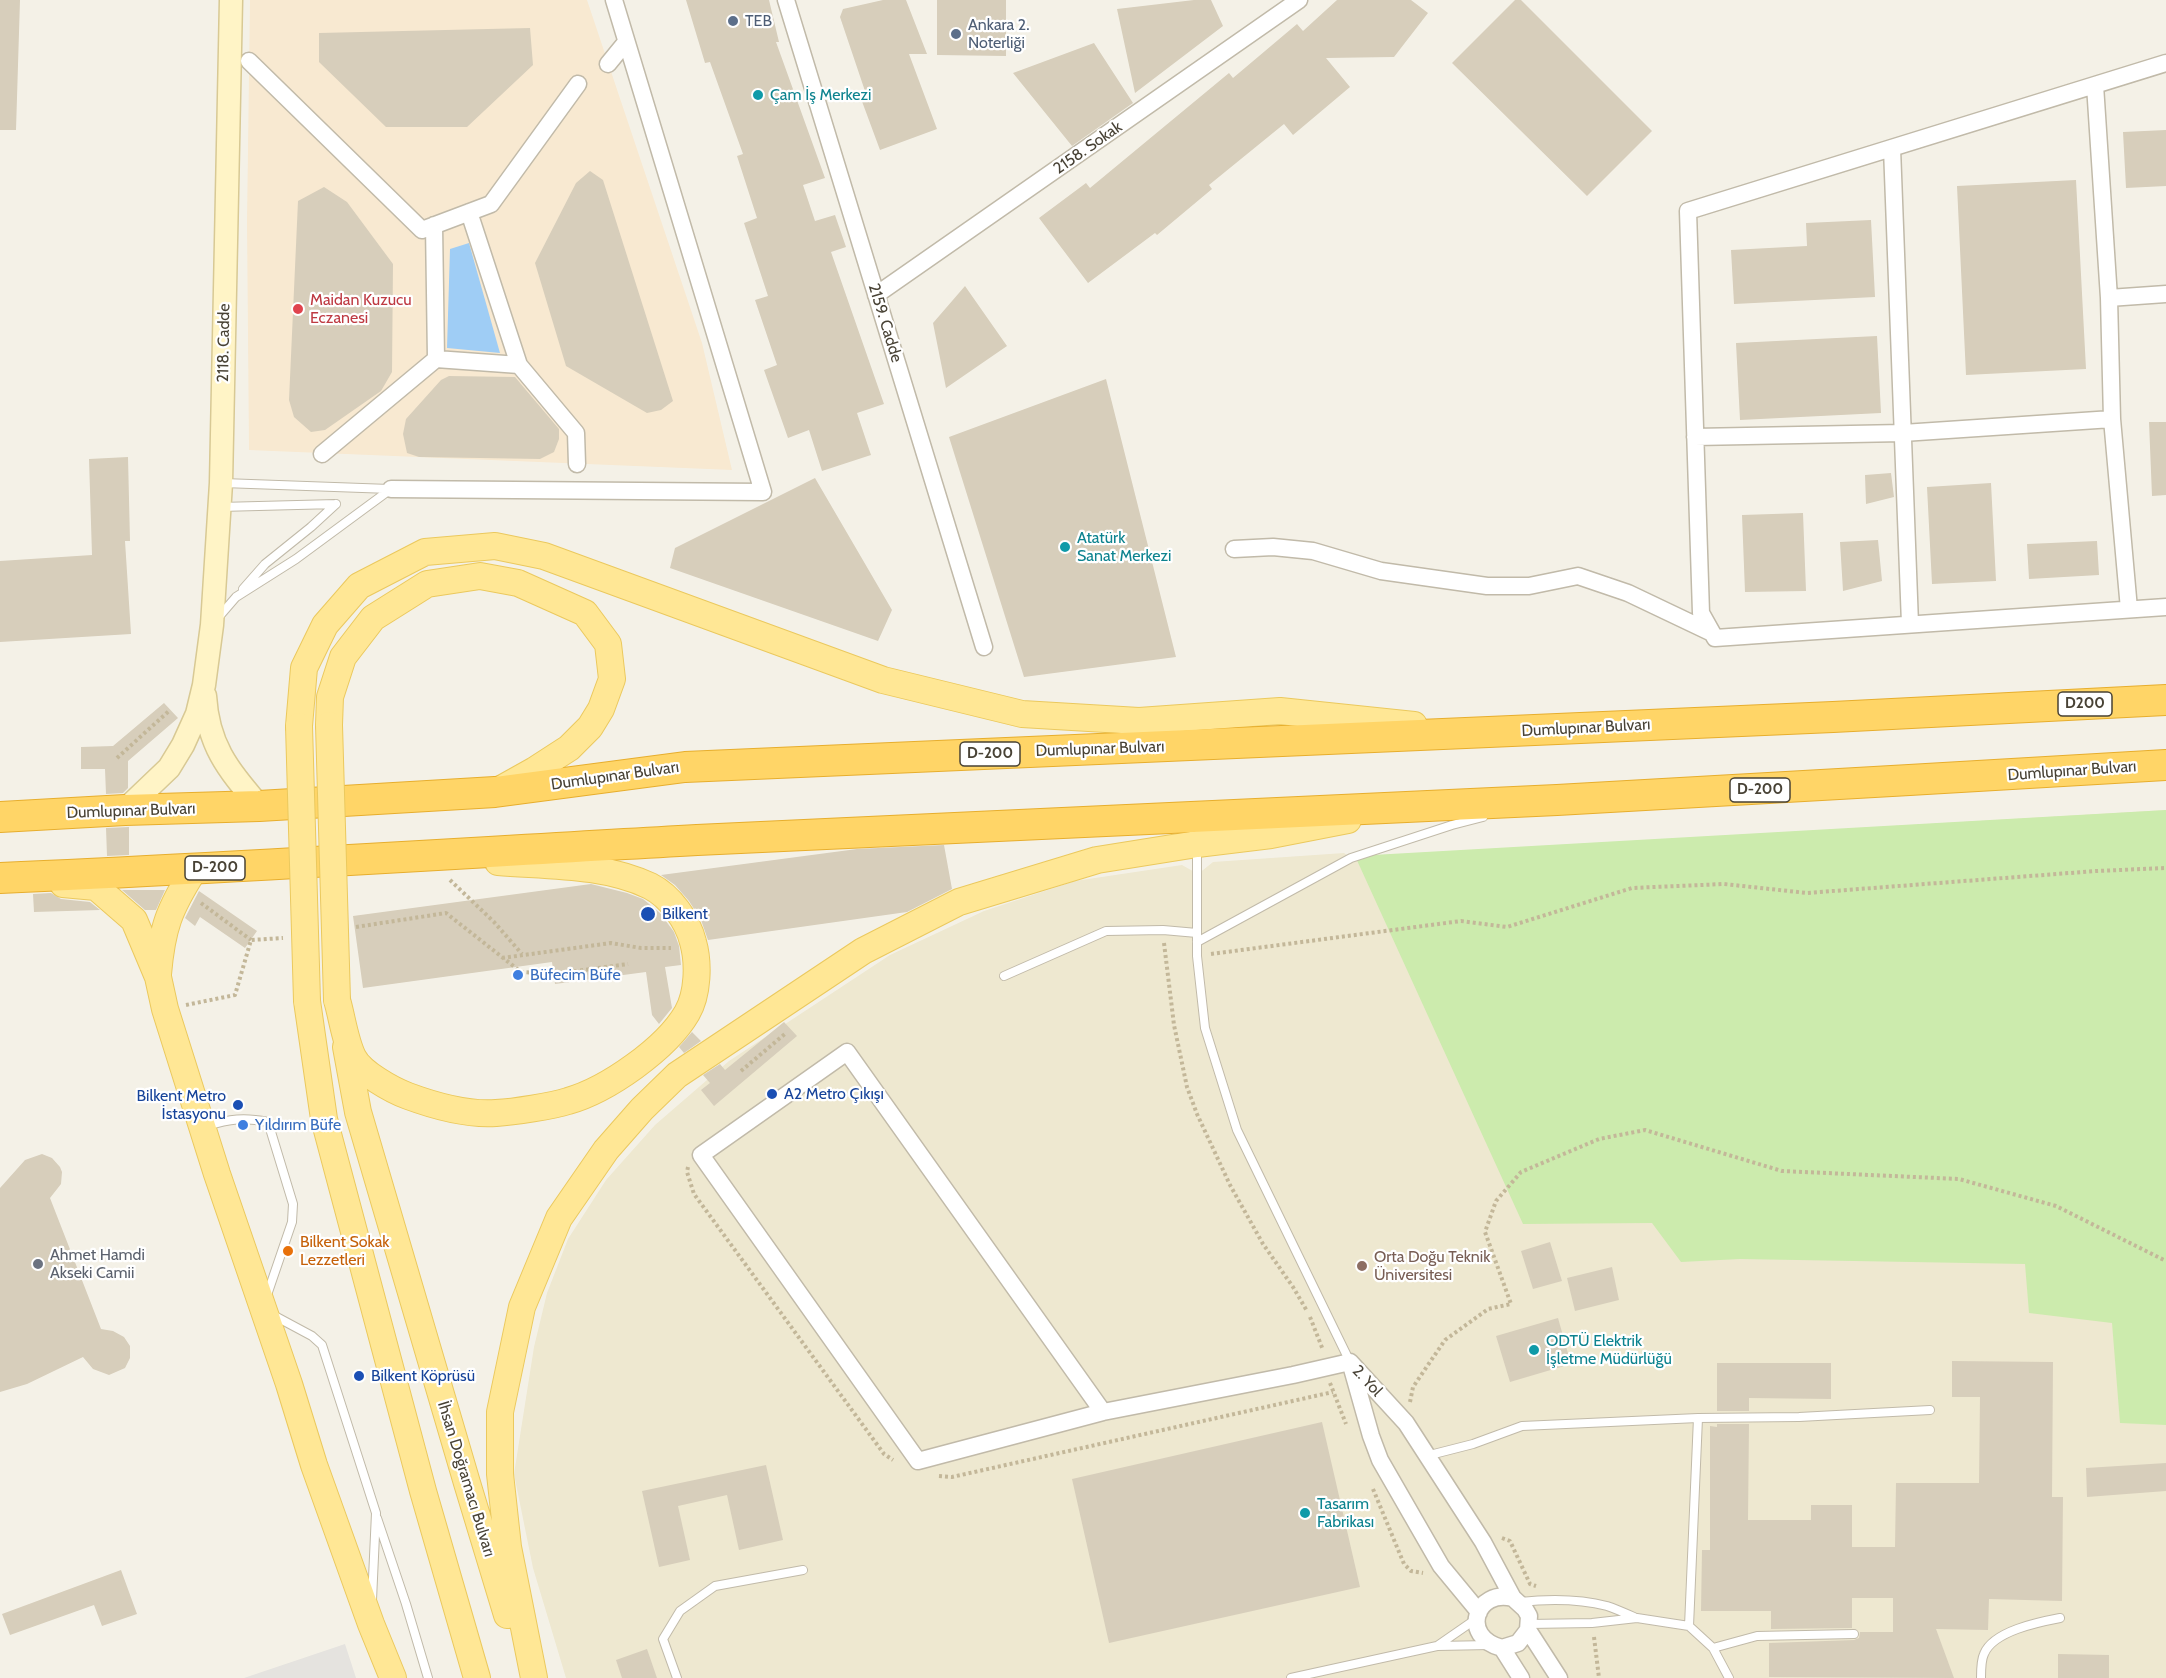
<!DOCTYPE html>
<html>
<head>
<meta charset="utf-8">
<style>
	body { margin:0 }
	canvas { display:block; background:#f4f1e7 }
</style>
</head>
<body>
<canvas width="2166" height="1678"></canvas>
<script>
const ctx = document.querySelector('canvas').getContext('2d');
ctx.lineJoin = 'round';
function fillPath(path, color) {
  ctx.fillStyle = color;
  ctx.fill(path, 'evenodd');
}
function stroke(path, color, width, dash) {
  ctx.strokeStyle = color;
  ctx.lineWidth = width;
  ctx.lineCap = dash ? 'butt' : 'round';
  ctx.setLineDash(dash || []);
  ctx.stroke(path);
}
function write(font, color, halo, rows, align = 'center') {
  ctx.font = font + ' Cabin,sans-serif';
  ctx.lineWidth = 4.5;
  ctx.setLineDash([]);
  ctx.textBaseline = 'middle';
  ctx.strokeStyle = halo;
  ctx.fillStyle = color;
  for (const [text, x, y, turn = 0] of rows) {
    ctx.save();
    ctx.translate(x, y);
    ctx.rotate((+turn || 0) * Math.PI / 180);
    ctx.textAlign = isNaN(turn) ? turn : align;
    if (halo) ctx.strokeText(text, 0, 0);
    ctx.fillText(text, 0, 0);
    ctx.restore();
  }
}
const commercial = new Path2D(`
	M250 0H587L702 343 732 470 249 450 247 222Z`);
const education = new Path2D(`
	M2166 810V1678H566L533 1568 514 1474 534 1347 547 1293 568 1239 606 1180 655 1125 729 1061 890 955 984 911 1075 881 1182 865 1198 874 1213 862 1344 853 1351 858Z`);
const green = new Path2D(`
	M2166 810V1425L2120 1423 2112 1323 2029 1313 2025 1264 1740 1259 1681 1262 1652 1223 1523 1224 1355 856Z`);
const parking = new Path2D(`
	M345 1644 356 1678H244Z`);
const water = new Path2D(`
	M469 243 500 353 447 348 450 249Z`);
const building = new Path2D(`
	M0 0H20L16 130H0Z
	M686 0H769L779 42H776L825 178 803 185 815 221 835 215 846 247 831 252 884 404 857 413 871 455 822 471 809 430 788 438 764 370 777 365 755 300 768 296 744 223 757 218 737 156 743 154 710 62 705 63Z
	M883 0H906L927 54H909L937 129 880 150 860 96 866 94 840 17 843 9Z
	M937 0H1006V56L937 55Z
	M1194 0H1211L1223 26 1135 93 1117 9Z
	M1337 0H1411L1428 13 1394 57 1326 58 1350 87 1293 135 1284 124 1209 185 1212 189 1157 235 1155 233 1088 283 1039 218 1086 183 1090 188 1229 73 1233 78 1297 24 1303 31Z
	M1515 0H1521L1652 131 1587 196 1452 63Z
	M530 28 533 65 467 127H386L319 62V33Z
	M1094 43 1133 103 1072 146 1013 73Z
	M2166 130V186L2126 188 2123 132Z
	M590 171 603 180 673 401 661 410 647 413 566 366 535 263 576 183Z
	M2076 180 2086 369 1966 375 1957 186Z
	M324 187 347 202 393 264 392 372 381 391 325 430 311 432 294 417 289 400 298 201Z
	M1871 220 1875 297 1734 304 1731 250 1807 246 1806 223Z
	M965 286 1007 346 946 388 933 323Z
	M1877 336 1881 413 1740 420 1736 343Z
	M449 376 515 377 559 429V439L554 452 540 459 419 457 407 453 403 434 406 419 441 380Z
	M1106 379 1176 657 1024 677 949 437Z
	M2149 422H2166V495L2152 496Z
	M128 457 130 541H125L131 634 0 642V561L92 555 89 459Z
	M1891 473 1894 497 1866 504 1865 475Z
	M815 478 892 610 878 641 670 568 675 548Z
	M1991 483 1996 581 1932 584 1927 487Z
	M1803 513 1806 591 1745 592 1742 515Z
	M1878 540 1882 581 1843 591 1840 542Z
	M2097 541 2099 575 2029 579 2027 544Z
	M164 703 178 718 128 761V788L123 793 106 794 105 769H81V747L113 746Z
	M129 827V855L107 856 106 828Z
	M944 845 952 889 907 912 708 940 701 920 689 901 675 885 661 875 857 849Z
	M591 884 627 893 643 899 660 913 674 932 679 946 681 965 665 967 672 1008 659 1024 652 1015 646 972 555 984 552 962 363 988 353 916Z
	M122 890H165L156 910H145Z
	M199 891 257 931 245 948 200 917 195 926 185 918Z
	M51 893 61 899 90 902 100 910 34 912 33 894Z
	M784 1022 797 1036 714 1106 701 1090 710 1083 703 1075 720 1064 725 1070Z
	M692 1032 701 1041 684 1053 679 1047Z
	M42 1154 52 1158 60 1167 62 1172 61 1184 50 1198 101 1329 113 1331 124 1337 130 1346V1358L125 1368 109 1375 93 1369 83 1357 27 1384 0 1392V1188L25 1160Z
	M1550 1242 1562 1281 1533 1289 1521 1251Z
	M1612 1267 1619 1300 1575 1311 1567 1278Z
	M1558 1318 1571 1364 1510 1382 1496 1336Z
	M1952 1361 2053 1362 2052 1497H2063L2062 1601 1989 1599 1988 1630 1936 1629 1954 1678 1769 1677V1643L1854 1640 1859 1638 1860 1632H1893V1598H1852V1628L1771 1629V1611H1701L1702 1550H1710V1426L1717 1427V1424H1749L1748 1520H1811V1505H1852V1547H1895L1896 1483H1979L1980 1397H1952Z
	M1717 1363H1831V1399L1749 1398V1411H1717Z
	M1322 1422 1360 1587 1109 1643 1072 1479Z
	M2166 1463V1491L2087 1497 2086 1468Z
	M766 1465 783 1540 739 1550 727 1495 678 1506 690 1560 659 1567 642 1491Z
	M121 1570 137 1614 102 1626 94 1605 10 1635 2 1614Z
	M647 1649 657 1678H622L616 1660Z
	M2058 1654 2109 1655V1678H2058Z`);
const path = new Path2D(`
	M117 758 170 710
	M450 880 494 922 522 954
	M201 903 251 940
	M356 927 446 913 521 972 554 974 628 964
	M1164 943 1174 1025 1187 1087 1197 1114 1230 1185 1263 1244 1293 1287 1307 1311
	M1211 954 1461 921 1507 927 1632 888 1724 884 1807 893 2096 871 2166 868
	M502 958 611 943 641 948H671
	M186 1005 235 995 251 940 283 938
	M741 1071 786 1033
	M688 1167 687 1172 694 1194 884 1454 893 1460
	M1310 1317 1323 1350
	M1330 1383 1346 1424
	M1410 1402 1413 1387 1445 1340 1488 1309 1511 1304 1485 1232 1496 1201 1521 1172 1599 1139 1645 1130 1782 1171 1959 1179 2056 1206 2166 1261
	M939 1476 952 1477 1333 1392
	M1373 1489 1404 1564 1411 1571 1423 1573
	M1502 1538 1510 1541 1530 1584 1536 1586
	M1594 1637 1599 1678`);
const lane = new Path2D(`
	M223 483 390 489
	M220 507 336 504
	M243 589 265 564 311 527 336 504
	M217 619 236 597 296 559 391 489
	M1197 847V956L1205 1028 1237 1130 1350 1362
	M1197 942 1351 858 1452 825 1483 817
	M1004 976 1106 931 1163 930 1197 933
	M206 1126C230 1119 244 1117 268 1122L293 1204 292 1222 266 1298
	M271 1314 312 1336 322 1345 376 1513 372 1600
	M1426 1456 1473 1444 1522 1426 1698 1418 1799 1417 1930 1410
	M377 1518 406 1604 428 1678
	M1520 1602C1547 1599 1580 1599 1607 1606 1616 1609 1625 1613 1634 1617
	M1529 1624 1592 1623 1637 1618 1689 1626 1713 1648 1729 1678
	M1689 1626 1698 1418
	M1437 1646 1476 1619
	M1713 1648 1757 1636 1854 1634
	M677 1678 663 1639 680 1611 715 1586 803 1570
	M1291 1678 1437 1646 1490 1645
	M1981 1678C1981 1671 1981 1660 1984 1654 1993 1631 2039 1622 2060 1618`);
const street = new Path2D(`
	M786 0 984 647
	M249 61 422 230 491 204 578 84
	M2166 63 1688 211 1701 613 1715 638 2166 607
	M608 64 626 42
	M2095 85 2109 298 2112 419 2129 609
	M1892 148 1910 624
	M469 212 519 365 576 433 577 464
	M876 295 1299 0
	M2109 298 2166 294
	M436 359 519 365
	M1695 437 1903 433 2112 419
	M322 454 436 359 434 225
	M391 489 763 492 614 0
	M1234 549 1273 547 1313 551 1381 571 1487 586H1529L1578 576 1628 593 1712 633
	M1350 1362 1406 1423 1483 1542 1513 1598 1525 1609 1529 1616 1528 1630 1559 1678
	M1351 1365 1371 1436 1380 1460 1441 1566 1479 1612
	M1103 1412 847 1052 701 1155 918 1461 1103 1412 1293 1375 1350 1362
	M1513 1598C1476 1588 1459 1637 1502 1648L1521 1678
	M1502 1648 1518 1643 1528 1630`);
const secondary = new Path2D(`
	M205 696C208 746 228 769 259 806
	M125 810 169 768 183 745 197 714 204 685 212 625 221 483 231 0`);
const primary = new Path2D(`
	M329 725 330 697 343 657 373 618 427 584 480 576 518 583 585 613 608 644 612 679 601 709 590 727 569 748 535 770 501 789
	M299 726 304 668 325 625 359 586 425 552 495 546 544 556 883 680 1022 714 1139 721 1280 711 1414 725
	M63 884 96 887 134 920 158 977 165 1009 217 1174 289 1384 314 1465 371 1624 393 1678
	M158 974C162 928 169 909 194 870
	M337 1000C342 1017 345 1041 353 1057 361 1073 392 1090 408 1096 435 1106 467 1115 496 1113 514 1112 552 1106 568 1101 607 1090 666 1049 687 1013 698 994 699 963 693 942 688 921 670 896 650 886 604 864 548 866 498 862
	M307 1001 324 1119 423 1491 477 1678
	M346 1047 358 1112 467 1483 507 1615
	M534 1678 508 1547 500 1474V1412L522 1307 559 1218 606 1150 642 1109 677 1075 863 951 959 902 1097 860 1197 844 1271 835 1348 820`);
const highway = new Path2D(`
	M0 817 125 810 259 806 495 792 685 767 1833 717 2166 700
	M0 878C232 868 464 853 697 840 983 825 1270 815 1557 800 1760 790 1963 776 2166 765`);
const primaryBridge = new Path2D(`
	M329 725 337 1000
	M299 726 307 1001`);
const markers = [
	[733,21,6,"#5c6f8a"],
	[956,34,6,"#5c6f8a"],
	[758,95,6,"#0f9aa8"],
	[298,309,6,"#e0444e"],
	[1065,547,6,"#0f9aa8"],
	[648,914,8,"#1a4fb4"],
	[518,975,6,"#3f7fe0"],
	[772,1094,6,"#1a4fb4"],
	[238,1105,6,"#1a4fb4"],
	[243,1125,6,"#3f7fe0"],
	[288,1251,6,"#e8710a"],
	[38,1264,6,"#6b7280"],
	[1362,1266,6,"#8d6e63"],
	[1534,1350,6,"#0f9aa8"],
	[359,1376,6,"#1a4fb4"],
	[1305,1513,6,"#0f9aa8"]
];
const shields = [
	[2085,704,54],
	[990,754,60],
	[1760,790,60],
	[215,868,60]
];
const shieldNames = [
	["D200",2085,704],
	["D-200",990,754],
	["D-200",1760,790],
	["D-200",215,868]
];
const serviceNames = [
	["TEB",745,21],
	["Ankara 2.",968,25],
	["Noterliği",968,43]
];
const cultureNames = [
	["Çam İş Merkezi",770,95],
	["Atatürk",1077,538],
	["Sanat Merkezi",1077,556],
	["ODTÜ Elektrik",1546,1341],
	["İşletme Müdürlüğü",1546,1359],
	["Tasarım",1317,1504],
	["Fabrikası",1317,1522]
];
const streetNames = [
	["2158. Sokak",1088,148,-35],
	["2159. Cadde",885,323,73],
	["2118. Cadde",224,343,-89],
	["Dumlupınar Bulvarı",1586,728,-3],
	["Dumlupınar Bulvarı",1100,749,-2],
	["Dumlupınar Bulvarı",2072,771,-4],
	["Dumlupınar Bulvarı",615,776,-8],
	["Dumlupınar Bulvarı",131,811,-2],
	["2. Yol",1367,1381,47],
	["İhsan Doğramacı Bulvarı",466,1479,73]
];
const healthNames = [
	["Maidan Kuzucu",310,300],
	["Eczanesi",310,318]
];
const transitNames = [
	["Bilkent",662,914],
	["A2 Metro Çıkışı",784,1094],
	["Bilkent Metro",226,1096,"right"],
	["İstasyonu",226,1114,"right"],
	["Bilkent Köprüsü",371,1376]
];
const shopNames = [
	["Büfecim Büfe",530,975],
	["Yıldırım Büfe",255,1125]
];
const foodNames = [
	["Bilkent Sokak",300,1242],
	["Lezzetleri",300,1260]
];
const worshipNames = [
	["Ahmet Hamdi",50,1255],
	["Akseki Camii",50,1273]
];
const educationNames = [
	["Orta Doğu Teknik",1374,1257],
	["Üniversitesi",1374,1275]
];
fillPath(commercial, '#f8e9d1');
fillPath(education, '#eee8d0');
fillPath(green, '#ccebad');
fillPath(parking, '#e5e3df');
fillPath(water, '#9fcdf5');
fillPath(building, '#d7cebb');
stroke(lane, '#c1baa9', 10);
stroke(street, '#c1baa9', 19);
stroke(secondary, '#d8c994', 25);
stroke(primary, '#ebc95e', 28);
stroke(highway, '#e7ae2e', 32);
stroke(path, '#c3b799', 4, [3, 3]);
stroke(lane, '#fff', 8);
stroke(street, '#fff', 16);
stroke(secondary, '#fff4c6', 22);
stroke(primary, '#ffe795', 26);
stroke(highway, '#ffd567', 30);
stroke(primaryBridge, '#ebc95e', 28, []);
stroke(primaryBridge, '#ffe795', 26);
for (const [x, y, r, color] of markers) {
  const dot = new Path2D();
  dot.arc(x, y, r, 0, 2 * Math.PI);
  ctx.fillStyle = color;
  ctx.fill(dot);
  stroke(dot, '#fff', 2);
}
for (const [x, y, w] of shields) {
  const box = new Path2D();
  box.roundRect(x - w / 2, y - 12, w, 24, 4.5);
  ctx.fillStyle = '#fff';
  ctx.fill(box);
  stroke(box, '#484235', 1.5);
}
write('bold 15px', '#484235', null, shieldNames);
write('16px', '#4e5e75', '#fff', serviceNames, 'left');
write('16px', '#0d838f', '#fff', cultureNames, 'left');
write('16px', '#484235', '#fff', streetNames);
write('16px', '#be3a42', '#fff', healthNames, 'left');
write('16px', '#164399', '#fff', transitNames, 'left');
write('16px', '#366cbe', '#fff', shopNames, 'left');
write('16px', '#c56008', '#fff', foodNames, 'left');
write('16px', '#5b616d', '#fff', worshipNames, 'left');
write('16px', '#785e54', '#fff', educationNames, 'left');
</script>
</body>
</html>
